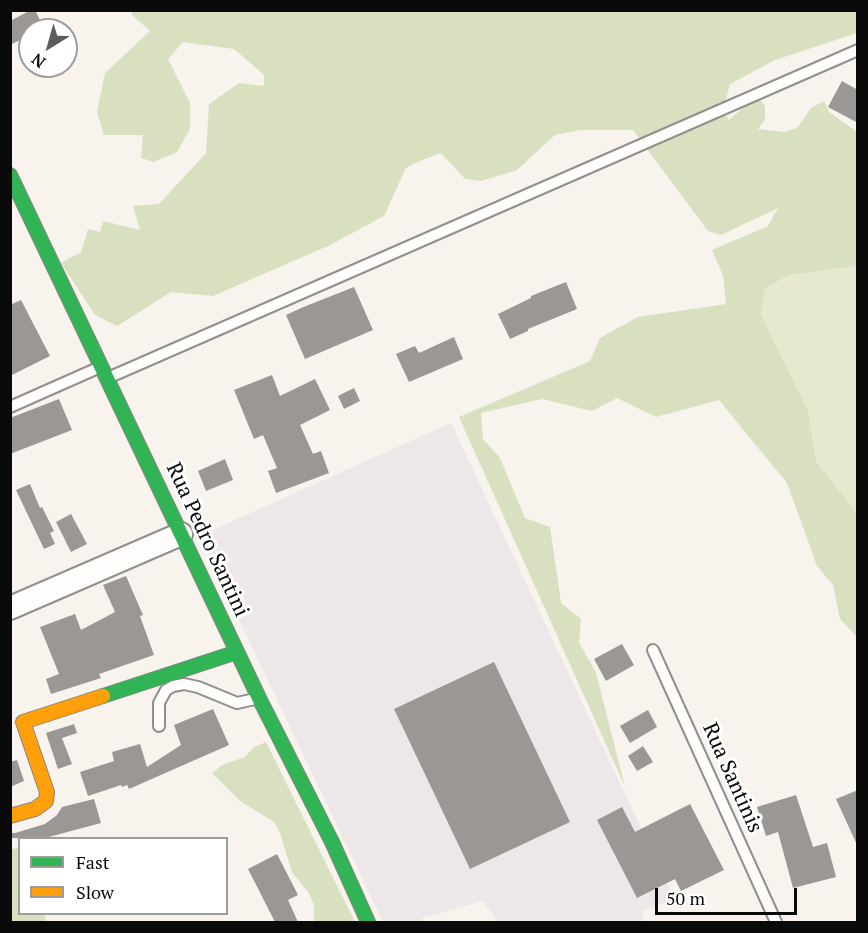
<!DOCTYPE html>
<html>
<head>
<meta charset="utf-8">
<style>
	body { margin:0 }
	#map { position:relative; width:868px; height:933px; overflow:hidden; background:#f8f3ed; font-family:"PT Serif",serif }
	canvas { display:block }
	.frame { position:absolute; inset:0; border:12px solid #0a0a0a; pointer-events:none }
	.legend { position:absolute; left:18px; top:837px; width:210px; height:78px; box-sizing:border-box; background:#fff; border:2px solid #9d9d9d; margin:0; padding:8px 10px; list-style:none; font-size:18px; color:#0a0a0a }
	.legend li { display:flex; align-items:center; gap:12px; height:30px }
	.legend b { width:30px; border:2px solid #9d9d9d }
	.north { position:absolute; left:18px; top:18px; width:60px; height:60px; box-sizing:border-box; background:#fff; border:2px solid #9d9d9d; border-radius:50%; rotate:217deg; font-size:16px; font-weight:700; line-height:24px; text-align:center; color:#0a0a0a }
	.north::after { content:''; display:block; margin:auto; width:21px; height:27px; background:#5d5c59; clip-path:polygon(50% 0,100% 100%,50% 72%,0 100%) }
	.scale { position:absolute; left:655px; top:888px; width:142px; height:27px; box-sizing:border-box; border:3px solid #0a0a0a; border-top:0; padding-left:8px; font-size:18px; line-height:21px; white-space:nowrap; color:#0a0a0a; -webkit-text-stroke:4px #fff; paint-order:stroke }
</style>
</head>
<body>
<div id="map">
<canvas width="868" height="933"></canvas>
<div class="frame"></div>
<ul class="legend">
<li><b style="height:8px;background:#30b455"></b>Fast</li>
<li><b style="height:8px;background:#ff9f0a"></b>Slow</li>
</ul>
<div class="north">N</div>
<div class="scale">50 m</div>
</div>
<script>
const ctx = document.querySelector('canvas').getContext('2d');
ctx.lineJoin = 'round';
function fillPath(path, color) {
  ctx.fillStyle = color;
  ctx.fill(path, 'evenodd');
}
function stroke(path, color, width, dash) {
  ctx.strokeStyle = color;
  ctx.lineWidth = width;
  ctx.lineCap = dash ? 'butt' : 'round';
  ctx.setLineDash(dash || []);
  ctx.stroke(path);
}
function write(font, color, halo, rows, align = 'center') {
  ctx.font = font + ' "PT Serif",serif';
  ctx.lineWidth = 6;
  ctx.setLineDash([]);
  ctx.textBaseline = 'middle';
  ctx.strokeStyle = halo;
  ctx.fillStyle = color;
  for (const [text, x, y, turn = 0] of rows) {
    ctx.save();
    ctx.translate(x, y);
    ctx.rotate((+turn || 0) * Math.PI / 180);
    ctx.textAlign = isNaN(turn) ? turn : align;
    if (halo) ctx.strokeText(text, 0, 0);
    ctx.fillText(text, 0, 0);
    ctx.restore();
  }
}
const industrial = new Path2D(`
	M451 423 674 898 642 912 644 922H498L483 901 422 918 423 922H383L199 536Z`);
const green = new Path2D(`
	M857 266V514L816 461 808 411 761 315 765 289 788 275Z`);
const forest = new Path2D(`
	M134 11H857V33L775 60 730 84 723 110 729 120 757 96 765 106V119L758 129 784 132 797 128 811 108 824 101 829 112 857 132V266L788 275 765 289 761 315 808 411 816 461 857 514V637L840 619 833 585 817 566 787 483 719 400 656 417 617 398 592 411 542 399 481 413 483 439 500 458 525 518 550 527 561 603 581 619 579 642 596 673 625 787 459 417 590 361 600 338 638 317 726 304 723 275 712 250 768 226 778 208 721 235 708 231 633 130H580L555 135 517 170 481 181 465 179 441 153 417 162 406 168 384 216 330 245 213 296 171 292 117 326 95 315 61 263 81 252 88 229 100 232 103 221 140 230 133 206 159 204 206 153 209 104 239 83 264 86V75L234 49 183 42 168 59 190 103V129L177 152 154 162 141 158 143 135H104L97 112 105 73 150 31 131 14Z
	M266 742 355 922H314V904L308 892 292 872 280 833 274 822 240 801 212 773 222 765 245 757 254 747Z
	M19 848 20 914H48H45L46 922H11V849Z`);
const building = new Path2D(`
	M31 10H35L45 30H30V35L10 45V21Z
	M842 81 858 90V123L828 107Z
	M566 282 577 309 528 329V331L510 339 498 314 531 298V296Z
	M354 287 373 330 305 359 286 315 301 308Z
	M21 300 50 356 10 376V305Z
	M454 337 463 359 409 382 396 354 415 346 419 353Z
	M272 375 280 396 315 379 330 410 300 425 313 454 321 451 329 473 276 493 268 471 277 468 263 435 254 439 234 390Z
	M354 388 360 401 344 409 338 396Z
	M59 399 72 430 10 454V418Z
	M225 459 233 480 206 491 198 471Z
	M30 484 40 508 42 507 54 531 50 533 55 544 44 549 16 490Z
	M71 514 87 544 71 552 56 522Z
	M126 576 143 615 140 616 154 655 99 674 101 678 51 694 46 679 59 674 40 627 75 614 81 630 115 612 103 585Z
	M622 644 634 665 606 681 594 659Z
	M494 662 570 822 470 869 394 709Z
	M213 709 229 745 129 789 127 785 122 787 121 785 88 796 80 772 114 761 112 752 140 744 147 767 181 745 174 725Z
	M648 710 657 727 630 743 620 726Z
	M74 724 77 733 62 738 72 764 58 769 46 733Z
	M643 746 653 762 637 771 628 756Z
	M17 760 24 781 10 787V762Z
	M858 790V847L836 799Z
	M796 795 813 847 827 843 836 877 793 888 778 832 766 836 757 807Z
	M94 799 101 823 45 838H10V833H15L45 824 57 815 62 807Z
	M690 804 724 870 681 891 675 879 637 898 597 820 622 807 635 832Z
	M277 854 298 895 288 900 298 922H275L248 869Z`);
const lane = new Path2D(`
	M110 377 858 50
	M10 407 98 368
	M653 650 776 922
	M159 726V703L166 690 173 686 184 684 198 687 237 703 255 699`);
const street = new Path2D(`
	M10 608 181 534`);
const fast = new Path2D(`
	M10 175 259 698 332 842 368 922
	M103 696 237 652`);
const slow = new Path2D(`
	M10 816 35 809 46 801 47 792 23 722 103 696`);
const streetNames = [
	["Rua Pedro Santini",207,540,65],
	["Rua Santinis",732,778,66]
];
fillPath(industrial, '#eee7ea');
fillPath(green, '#e6e9d0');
fillPath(forest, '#d8e0bf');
fillPath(building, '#9a9794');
stroke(lane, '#918f8c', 14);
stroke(street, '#918f8c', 26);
stroke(fast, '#888683', 16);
stroke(slow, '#888683', 16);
stroke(lane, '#fefdfc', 10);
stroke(street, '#fefdfc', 22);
stroke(fast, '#30b455', 14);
stroke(slow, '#ff9f0a', 14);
write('21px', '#0a0a0a', '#fff', streetNames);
</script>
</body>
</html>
